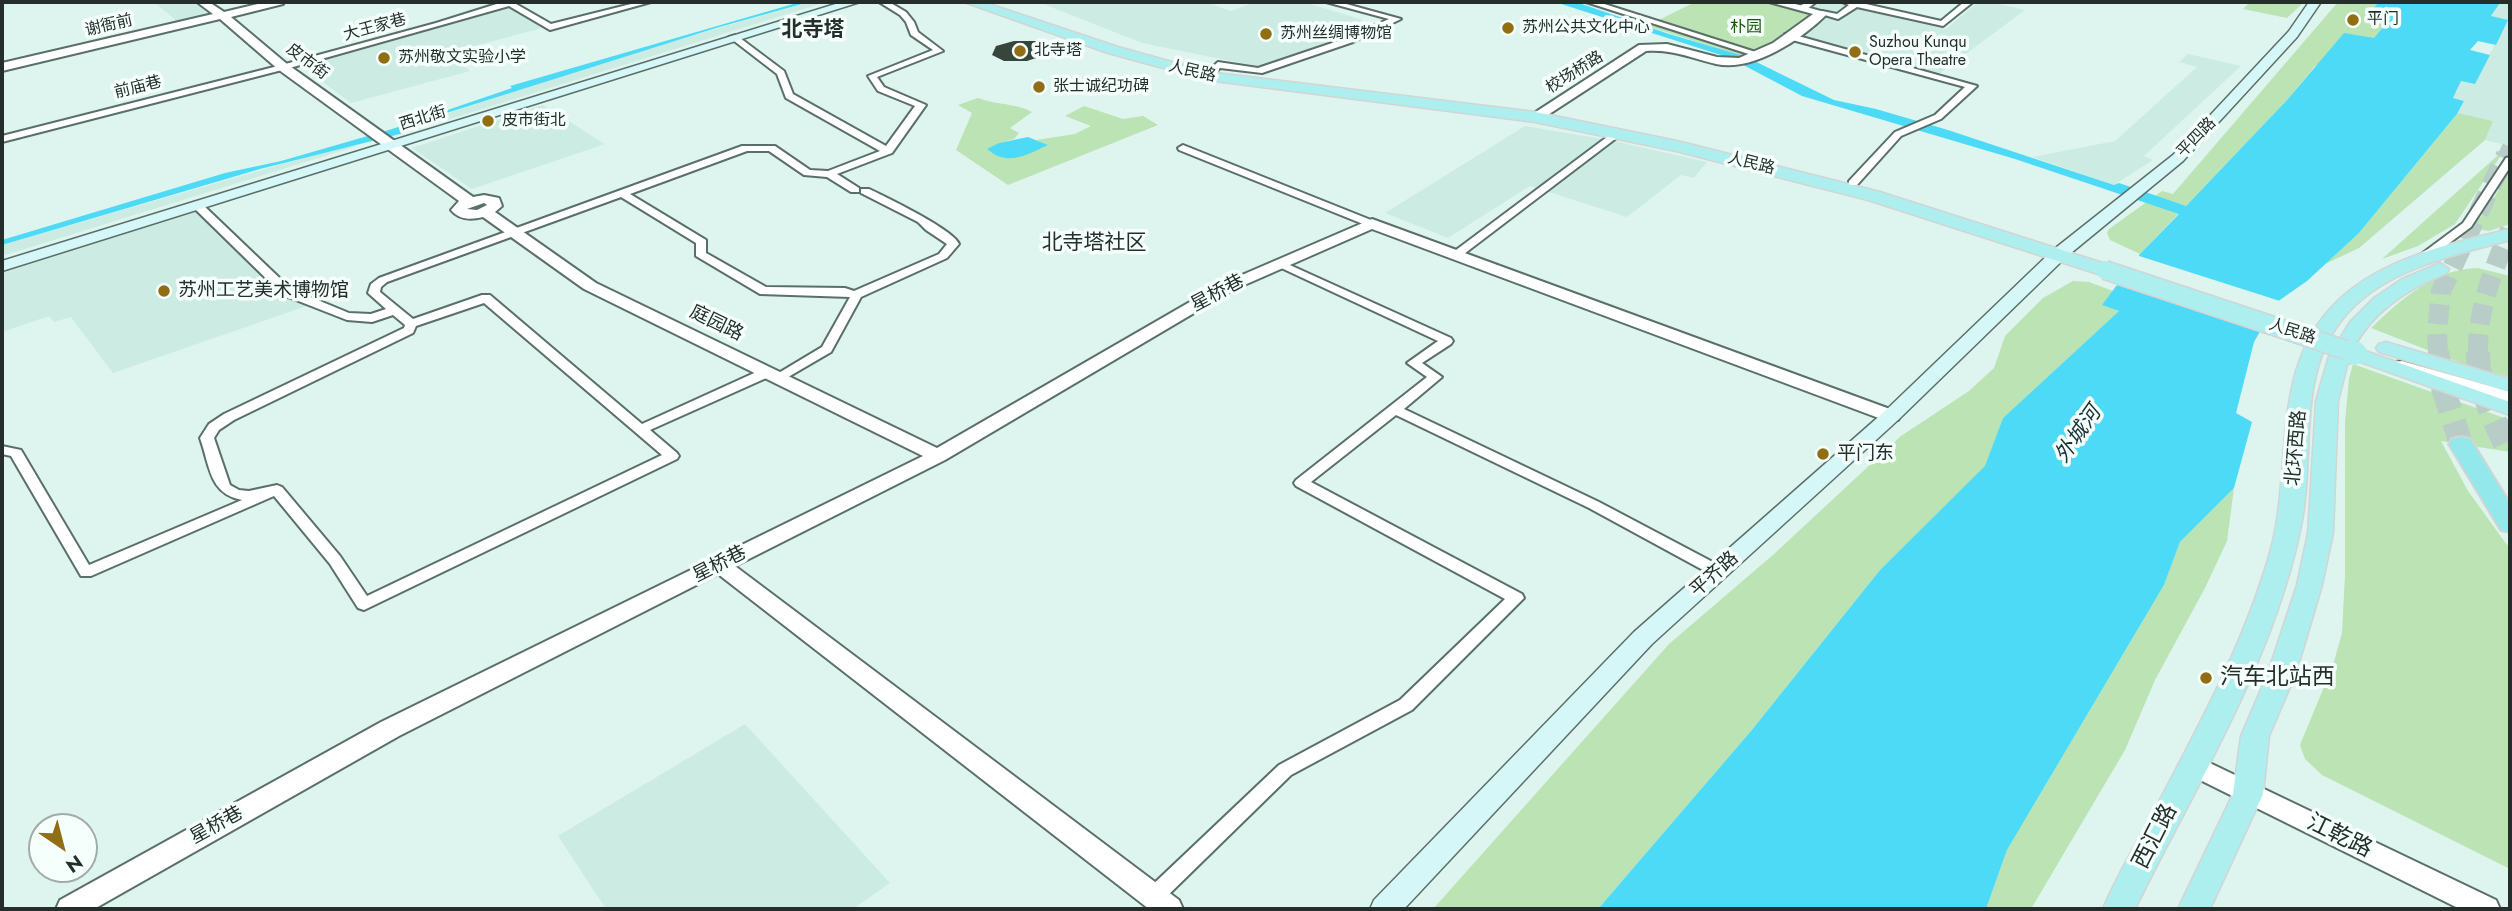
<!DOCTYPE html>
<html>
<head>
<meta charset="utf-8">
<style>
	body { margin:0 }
	#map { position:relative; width:2512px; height:911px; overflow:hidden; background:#def5ef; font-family:Jost,sans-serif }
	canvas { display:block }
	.frame { position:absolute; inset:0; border:4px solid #252e2b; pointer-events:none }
	.north { position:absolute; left:28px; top:813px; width:70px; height:70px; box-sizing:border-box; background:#f5fffc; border:2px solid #a2aba8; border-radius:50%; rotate:145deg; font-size:19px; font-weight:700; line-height:28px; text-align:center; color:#252e2b }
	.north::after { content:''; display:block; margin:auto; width:24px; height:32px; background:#916e13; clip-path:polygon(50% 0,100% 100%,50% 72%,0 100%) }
</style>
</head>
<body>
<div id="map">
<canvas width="2512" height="911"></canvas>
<div class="frame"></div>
<div class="north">N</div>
</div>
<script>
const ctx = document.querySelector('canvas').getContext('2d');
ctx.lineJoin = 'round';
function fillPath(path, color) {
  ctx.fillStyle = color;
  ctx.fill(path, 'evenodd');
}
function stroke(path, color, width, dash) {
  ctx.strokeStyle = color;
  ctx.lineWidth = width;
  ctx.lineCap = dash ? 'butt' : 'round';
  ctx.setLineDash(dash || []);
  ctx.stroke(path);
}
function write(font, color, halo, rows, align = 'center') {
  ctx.font = font + ' Jost,"Noto Sans SC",sans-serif';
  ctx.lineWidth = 7;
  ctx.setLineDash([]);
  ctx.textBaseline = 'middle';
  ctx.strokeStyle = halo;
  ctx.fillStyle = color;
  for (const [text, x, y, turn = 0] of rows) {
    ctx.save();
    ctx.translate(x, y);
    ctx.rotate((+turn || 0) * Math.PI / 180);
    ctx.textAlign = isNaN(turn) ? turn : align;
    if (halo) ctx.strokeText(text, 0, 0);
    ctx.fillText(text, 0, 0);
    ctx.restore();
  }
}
const built = new Path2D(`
	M154 2H194L212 14 178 22Z
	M809 2H826L418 129 412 125 616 58Z
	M1205 2 1231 11 1256 2H1304L1363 20 1352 25 1367 30 1284 62 1275 70 1142 43 1041 3Z
	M1804 2H1834L1946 29 1978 2H1991L2025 10 1936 76 1792 38 1828 13 1799 5Z
	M2510 2V146L2485 140 2493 121 2458 113 2464 101 2453 98 2461 81 2475 83 2507 21 2491 17 2500 3 2508 4Z
	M510 8 542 28 448 53 470 71 351 103 297 63Z
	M2188 54 2241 66 2144 156 2153 160 2114 185 2033 157 2115 141 2197 67 2179 62Z
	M543 105 605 144 472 189 412 148Z
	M1525 126 1609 140 1707 162 1694 178 1681 175 1627 217 1530 186 1448 238 1385 213Z
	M345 146H357L2 256V245Z
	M202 210 291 288 321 301 113 373 71 317 54 322 49 316 2 332V273Z
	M745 724 890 883 853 909H606L558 836Z`);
const green = new Path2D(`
	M1695 2H1764L1816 14 1751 59 1647 26Z
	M2250 2H2304L2287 18 2243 9Z
	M2338 2H2379L2369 13 2391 17 2374 39 2315 66 2287 100 2140 254 2110 240 2107 233 2109 229 2162 191 2173 194Z
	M978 98C997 105 1015 103 1032 112L1010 128 1019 133 1014 139 999 143 1047 145 1036 140 1075 134 1091 126 1065 116 1084 106 1123 119 1143 116 1158 125 1008 185 956 150 972 113 958 105Z
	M2458 113 2493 121 2485 140 2359 248 2325 264 2359 233Z
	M2506 148 2455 224 2418 246 2382 259Z
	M2510 170V224L2489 231 2470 228 2486 211Z
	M2478 268 2510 276V377L2471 367 2371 328C2399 301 2436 268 2478 268Z
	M2073 281 2089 282 2113 291 2103 305 2119 311 2003 418 1986 466 1880 570 1751 731 1598 909H1433L1669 644 1774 554 1901 436 1969 391 1994 368 2005 336 2043 298Z
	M2353 364 2510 420V452L2441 441 2468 491 2510 549V869L2322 775 2305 759 2300 745 2333 665 2342 633 2345 575V422L2349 379Z
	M2234 488 2227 541 2205 588 2155 680 2125 750 2031 909H1986L2007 850 2164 585 2180 542Z`);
const water = new Path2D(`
	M800 2H809L716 28 437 116 414 125 416 127 400 134 260 169 2 245V240L225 173 281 161 392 129 512 88 510 86Z
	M1555 2H1576L1669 34 1744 56 1834 100 1876 109 1948 130 2114 185 2119 183 2186 206 2287 100 2344 33 2374 38 2391 18 2369 13 2379 2H2509L2508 4 2500 3 2491 16 2508 20 2496 45 2478 41 2470 50 2490 55 2475 84 2461 81 2453 98 2464 101 2457 114 2359 233 2307 281 2277 302 2254 342 2236 413 2252 422 2234 488 2180 542 2164 585 2007 850 1986 909H1598L1751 731 1880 570 1985 466 2003 418 2119 311 2102 305 2140 254 2179 214 2015 159 1802 96 1730 58Z
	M1028 137 1048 145C1026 155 1008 167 987 149L999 143Z`);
const pier = new Path2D(`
	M2136 255 2283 302 2263 333 2114 284Z`);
const building = new Path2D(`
	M1014 41H1035L1048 47 1045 55 1027 61H1004L992 55 996 46Z`);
const trunkTunnelFar2 = new Path2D(`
	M2505 157 2510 147`);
const trunkTunnelFar1 = new Path2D(`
	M2438 354 2437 331 2441 291 2506 155
	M2478 354C2477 310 2493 270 2510 230`);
const trunkTunnel = new Path2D(`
	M2437 352 2443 388 2461 444
	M2478 352C2478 390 2494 420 2510 454`);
const minor = new Path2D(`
	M503 2H518L516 4 551 24 639 2H651L550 30 509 6 286 69 2 142V136L278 66 436 23Z
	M879 2H889L906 12 914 22 918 32 943 51 877 77 884 87 926 105 892 153 837 174 859 188V192H851L827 177 804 175 769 151H747L630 194 706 240V253L766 287 845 288 854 291 939 254 947 244 926 230 918 222 861 193V189H869C886 197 954 230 959 244L947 258 861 297 831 352 783 380 778 381 772 377 822 347 850 297 760 294 696 256V243L621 197 387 282 381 287 380 292 413 319 482 295H490L642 424 763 369H773L774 372 773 375 650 430 677 453 679 456 677 459 364 610 358 608 330 564 274 496 91 576H81L11 456 2 454V446L21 450 89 565 242 500C209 494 210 466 200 438L209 424 224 414 404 328 405 325 393 315 372 322 347 320 283 295 194 208V204H202L291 289 349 313 371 314 386 309 368 293 371 284 379 278 742 146H775L810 170 828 171 880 151 786 98 777 74 729 37 736 35 784 71 793 94 886 146 915 106 878 91 868 76 933 50 911 35 906 22 900 15ZM484 303 662 455 367 596 340 556 282 487 277 485 249 491 239 490 230 485 214 438 219 430 234 420 413 333 416 326Z
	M1326 2H1339L1401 19 1353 42 1262 73 1220 68 1210 78 1203 76 1218 62 1258 68 1347 38 1389 19Z
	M1586 2H1598L1765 55 1758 57Z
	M1807 2H1816L1806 10H1800V6Z
	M1842 2H1857L1941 21 1964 2H1973L1943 26 1857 7 1838 19 1818 13 1822 11 1837 14 1849 5Z
	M1785 34H1791L1977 86 1941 119 1901 136 1857 185H1849V181L1895 132 1935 115 1965 87 1785 38Z
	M1615 131 1623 133 1460 257H1452V253Z
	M1183 145 1376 222 1377 224 1372 227 1368 226 1179 150 1178 148Z
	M2510 157V167L2471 227 2428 259H2420V255L2463 223 2506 158Z
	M1281 261 1451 338 1453 341 1451 344 1422 363 1442 377 1404 409 1599 502 1724 568 1727 572 1724 576H1714L1589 508 1396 415 1311 482 1522 594 1524 598 1412 710 1291 775 1160 903 1153 906 1146 903 1143 897 1146 891 1279 765 1400 700 1505 599 1296 486 1294 483 1296 480 1427 377 1407 363 1438 341 1277 266V262Z`);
const tertiary = new Path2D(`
	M197 2H209L224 12 266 2H284L283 4 231 17 287 64 473 197 484 195 499 198 502 206 495 212 596 283 937 448 1221 284 1372 219 1898 412 1900 416 1898 420H1884L1372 229 1233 290 945 460 735 566 1179 900 1183 909H1149L718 574 399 736 94 909H56L60 900 381 722 923 456 584 289 483 217C471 220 459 220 451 210L459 201 279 70 220 19 2 71V63L213 14ZM484 203 487 205 477 210 467 209Z
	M1769 2H1788L1828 13C1802 39 1754 72 1716 64 1692 58 1671 49 1646 51L1540 120H1530L1528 117 1639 45 1667 44 1717 57 1739 58 1773 43 1813 14Z
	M2402 361 2510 392V403L2396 370 2393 366 2396 362Z
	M2193 755 2496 900 2500 909H2460L2184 772 2181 765 2184 758Z`);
const secondary = new Path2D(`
	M842 2H860L2 271V261Z
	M2309 2H2321L2297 37 2183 161 2065 258 1898 420 1652 644 1404 909H1370L1374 900 1634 632 1884 412 2053 250 2173 155 2289 31Z`);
const primary = new Path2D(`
	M964 2H983L1118 47 1208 72 1535 112 1677 141 1880 192 2112 266 2114 270 2112 274H2098L1868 200 1676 151 1535 122 1207 80 1108 53Z
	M2510 229V240C2452 256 2380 270 2341 321 2298 376 2314 451 2303 515 2279 652 2196 785 2135 909H2103C2116 877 2135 846 2152 815 2197 729 2245 643 2271 549 2292 471 2271 375 2329 310 2373 260 2448 244 2510 229Z
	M2440 263 2449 269 2447 273C2409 288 2374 310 2354 347L2510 402V415L2349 358 2338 401 2333 533 2322 585 2296 673 2269 736 2263 794 2210 909H2178L2233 794 2241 736 2268 673 2297 585 2308 533 2316 401 2329 356 2350 322 2374 298 2402 279Z
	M2386 342 2510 379V392L2379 352 2376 348 2379 344Z`);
const trunk = new Path2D(`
	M2461 437 2470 439 2510 504V532L2501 530 2449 444 2452 439Z`);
const primaryBridgeFar1 = new Path2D(`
	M2105 270 2355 353`);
const primaryBridge = new Path2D(`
	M2352 352 2355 353`);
const markers = [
	[2353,20,7,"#916e13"],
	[1508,28,7,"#916e13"],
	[1266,34,7,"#916e13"],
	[1020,51,7,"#916e13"],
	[1855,52,7,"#916e13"],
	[384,58,7,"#916e13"],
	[1039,87,7,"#916e13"],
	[488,121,7,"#916e13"],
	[164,291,7,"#916e13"],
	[1823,454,7,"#916e13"],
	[2206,678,7,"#916e13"]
];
const farPoinames = [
	["平门",2367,20],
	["苏州公共文化中心",1522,28],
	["苏州丝绸博物馆",1280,34],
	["Suzhou Kunqu",1869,43],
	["Opera Theatre",1869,61],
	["北寺塔",1034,51],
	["苏州敬文实验小学",398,58],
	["张士诚纪功碑",1053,87],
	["皮市街北",502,121]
];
const farStreetnames = [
	["谢衙前",109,26,-13],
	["大王家巷",375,28,-15],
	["皮市街",307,62,37],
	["人民路",1192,72,13],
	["校场桥路",1575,73,-32],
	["前庙巷",138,88,-14],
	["西北街",423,119,-17],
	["平四路",2197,138,-46],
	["人民路",1751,164,14],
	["人民路",2292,332,18]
];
const farParknames = [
	["朴园",1746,28]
];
const poiNames = [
	["苏州工艺美术博物馆",178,291],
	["平门东",1837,454]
];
const streetNames = [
	["星桥巷",1218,294,-28],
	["庭园路",716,324,26],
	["北环西路",2297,448,-85],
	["星桥巷",720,565,-27],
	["平齐路",1715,575,-42],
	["星桥巷",217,826,-29]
];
const farDistrictnames = [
	["北寺塔",813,31]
];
const neighbourhoodNames = [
	["北寺塔社区",1094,244]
];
const waterNames = [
	["外城河",2079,435,-55]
];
const nearPoinames = [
	["汽车北站西",2220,678]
];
const nearStreetnames = [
	["西汇路",2156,837,-63],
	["江乾路",2339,837,26]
];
fillPath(built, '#cbebe3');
fillPath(green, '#bbe3b3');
fillPath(water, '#4ddaf7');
fillPath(pier, '#def5ef');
fillPath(building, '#36463c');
stroke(trunkTunnelFar2, '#b9cdc8', 16, [16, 8]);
stroke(trunkTunnelFar1, '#b9cdc8', 20, [20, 10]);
stroke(trunkTunnel, '#b9cdc8', 24, [24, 12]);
stroke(minor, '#5a6f69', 4);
stroke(tertiary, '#5a6f69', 4);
stroke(secondary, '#5a6f69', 3);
stroke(primary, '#d3d5d5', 3);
stroke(trunk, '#d3d5d5', 4);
fillPath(minor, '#fff');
fillPath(tertiary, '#fff');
fillPath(secondary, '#d6f7f7');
fillPath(primary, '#adeeef');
fillPath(trunk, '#92e8ea');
stroke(primaryBridgeFar1, '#d3d5d5', 21, []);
stroke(primaryBridge, '#d3d5d5', 26, []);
stroke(primaryBridgeFar1, '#adeeef', 18);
stroke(primaryBridge, '#adeeef', 23);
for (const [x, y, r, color] of markers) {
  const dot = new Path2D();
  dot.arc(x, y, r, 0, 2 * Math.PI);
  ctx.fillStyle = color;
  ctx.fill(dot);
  stroke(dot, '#f5fffc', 2.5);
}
write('16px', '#252e2b', '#f5fffc', farPoinames, 'left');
write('16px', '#252e2b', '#f5fffc', farStreetnames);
write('16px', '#185709', '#f5fffc', farParknames);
write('19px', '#252e2b', '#f5fffc', poiNames, 'left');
write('19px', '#252e2b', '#f5fffc', streetNames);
write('bold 21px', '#252e2b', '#f5fffc', farDistrictnames);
write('21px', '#252e2b', '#f5fffc', neighbourhoodNames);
write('italic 21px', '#193036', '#f5fffc', waterNames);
write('23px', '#252e2b', '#f5fffc', nearPoinames, 'left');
write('23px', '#252e2b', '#f5fffc', nearStreetnames);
</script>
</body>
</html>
